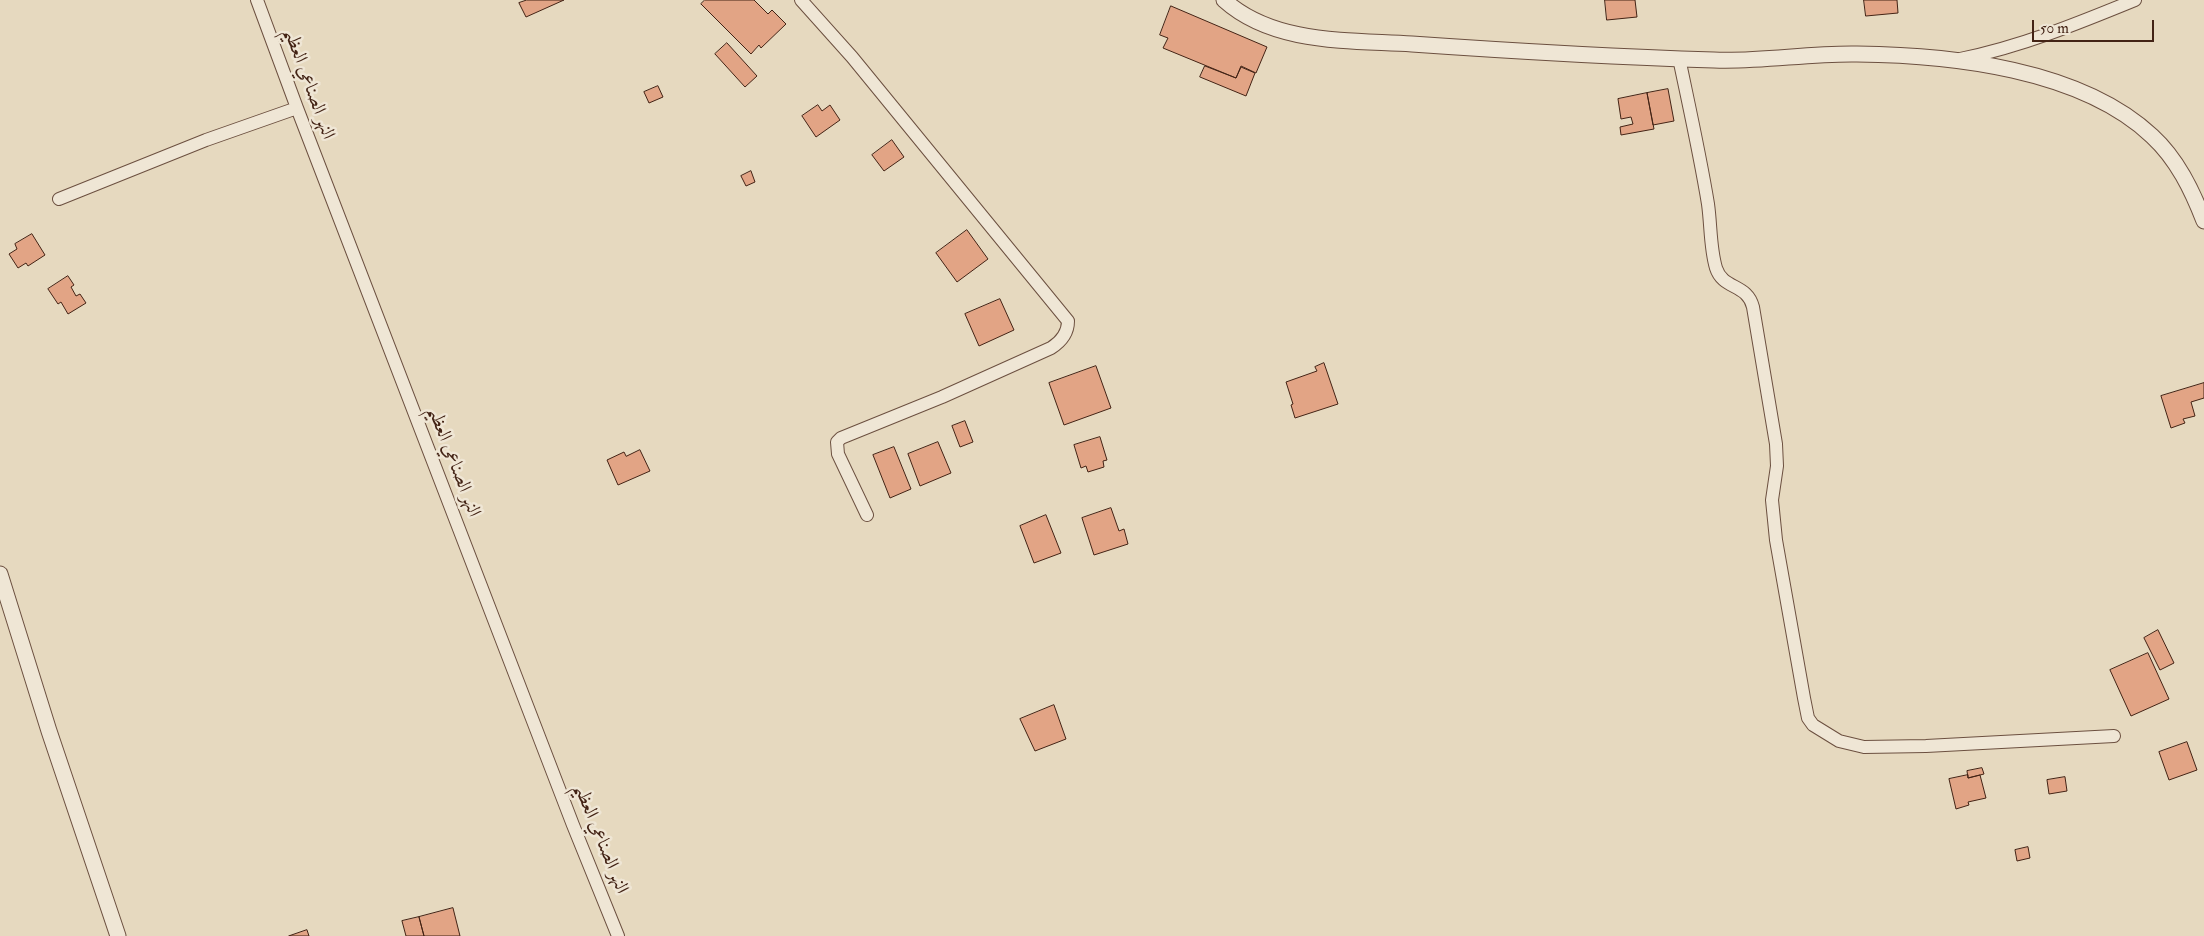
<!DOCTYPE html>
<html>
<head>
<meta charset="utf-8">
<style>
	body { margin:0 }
	#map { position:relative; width:2204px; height:936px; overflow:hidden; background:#e6d9bf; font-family:"IM FELL Double Pica",serif }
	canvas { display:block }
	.scale { position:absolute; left:2032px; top:20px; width:122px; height:22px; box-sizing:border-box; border:2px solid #432315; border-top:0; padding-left:6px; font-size:15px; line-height:18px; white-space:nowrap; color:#432315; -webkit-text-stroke:4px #efe6d5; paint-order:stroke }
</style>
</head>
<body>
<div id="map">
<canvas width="2204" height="936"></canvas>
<div class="scale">50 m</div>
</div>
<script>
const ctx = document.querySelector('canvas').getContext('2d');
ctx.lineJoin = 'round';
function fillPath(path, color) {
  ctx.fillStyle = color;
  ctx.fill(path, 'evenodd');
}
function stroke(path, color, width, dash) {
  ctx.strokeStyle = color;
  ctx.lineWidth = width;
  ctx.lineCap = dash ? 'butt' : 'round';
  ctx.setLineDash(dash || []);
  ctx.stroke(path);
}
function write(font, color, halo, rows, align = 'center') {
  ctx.font = font + ' "IM FELL Double Pica",Amiri,serif';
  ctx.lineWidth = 5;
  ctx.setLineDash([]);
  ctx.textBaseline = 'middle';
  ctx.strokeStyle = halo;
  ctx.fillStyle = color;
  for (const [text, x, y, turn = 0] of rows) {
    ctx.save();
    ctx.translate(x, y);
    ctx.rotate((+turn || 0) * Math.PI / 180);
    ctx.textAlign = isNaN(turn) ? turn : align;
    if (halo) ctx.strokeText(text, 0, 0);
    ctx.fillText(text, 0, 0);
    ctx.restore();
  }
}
const building = new Path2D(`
	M527 0H564L526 17 519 3Z
	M705 0H754L768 14 772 10 786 24 761 48 759 45 751 54 701 4Z
	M1605 0H1635L1637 17 1607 20Z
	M1864 0H1897L1898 13 1866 16Z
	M1171 6 1267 47 1256 73 1241 66 1236 78 1163 48 1168 38 1160 35Z
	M727 43 757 76 745 87 715 54Z
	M1205 66 1236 78 1241 67 1255 73 1246 96 1200 77Z
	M658 86 663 97 649 103 644 92Z
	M1668 89 1674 121 1653 125 1647 93Z
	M1647 93 1654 129 1621 135 1620 127 1633 124 1631 117 1621 119 1618 99Z
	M818 105 822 111 830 105 840 120 816 137 802 116Z
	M892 140 904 157 884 171 872 155Z
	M751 171 755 182 746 186 741 176Z
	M967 230 988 259 957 282 936 253Z
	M32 234 45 255 28 266 26 263 18 268 9 254 17 249 15 244Z
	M68 276 74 285 71 287 76 296 80 294 86 303 68 314 61 302 58 304 48 289Z
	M1000 299 1014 330 979 346 965 314Z
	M1324 363 1338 404 1295 418 1291 405 1293 404 1286 382 1317 371 1315 367Z
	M1096 366 1111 408 1064 425 1049 383Z
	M2204 383V398L2191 402 2195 416 2183 419 2185 423 2171 428 2161 396Z
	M965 421 973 442 960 447 952 426Z
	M1100 437 1107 460 1103 461 1104 467 1088 472 1086 466 1081 468 1074 445Z
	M938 442 951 473 920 486 908 454Z
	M894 447 911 489 890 498 873 455Z
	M640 450 650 471 618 485 607 460 624 452 626 456Z
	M1111 508 1119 531 1124 529 1128 544 1094 555 1082 518Z
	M1046 515 1061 553 1034 563 1020 526Z
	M2158 630 2174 663 2160 670 2144 638Z
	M2148 653 2169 699 2131 716 2110 670Z
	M1054 705 1066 739 1035 751 1020 719Z
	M2187 742 2197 770 2169 780 2159 752Z
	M1982 768 1984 774 1968 778 1967 771Z
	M1968 775V778L1980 775 1986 798 1968 802 1969 805 1956 809 1949 779Z
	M2065 777 2067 791 2049 794 2047 780Z
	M2028 847 2030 858 2017 861 2015 850Z
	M453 908 460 936H424L419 917Z
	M419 917 424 936H406L402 921Z
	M307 930 309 936H289Z`);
const minor = new Path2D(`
	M257 0 297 108 573 825 618 936
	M801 0 852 57 1068 321C1068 333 1062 341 1051 348L942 397 841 438 837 442 838 454 867 515
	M1679 58C1689 106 1700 155 1708 204 1711 225 1710 248 1716 268 1723 290 1747 283 1753 307L1776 444 1777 466 1772 500 1776 540 1804 698 1808 718 1813 725 1839 741 1864 747 1926 746 2114 736
	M1960 59C2020 47 2079 23 2135 0
	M59 199 206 140 297 108`);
const tertiary = new Path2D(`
	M1224 0C1274 45 1350 40 1412 44 1512 51 1613 57 1714 60 1761 62 1809 53 1857 54 1951 55 2081 69 2152 136 2177 159 2192 190 2204 221
	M0 574 49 731 118 936`);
const streetNames = [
	["النهر الصناعي العظيم",308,84,70],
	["النهر الصناعي العظيم",453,462,69],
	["النهر الصناعي العظيم",600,839,68]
];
fillPath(building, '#e2a485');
stroke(building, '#432315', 1);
stroke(minor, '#6c5040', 14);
stroke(tertiary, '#6c5040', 17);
stroke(minor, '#efe6d5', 12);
stroke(tertiary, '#efe6d5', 15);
write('19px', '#432315', '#efe6d5', streetNames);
</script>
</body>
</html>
